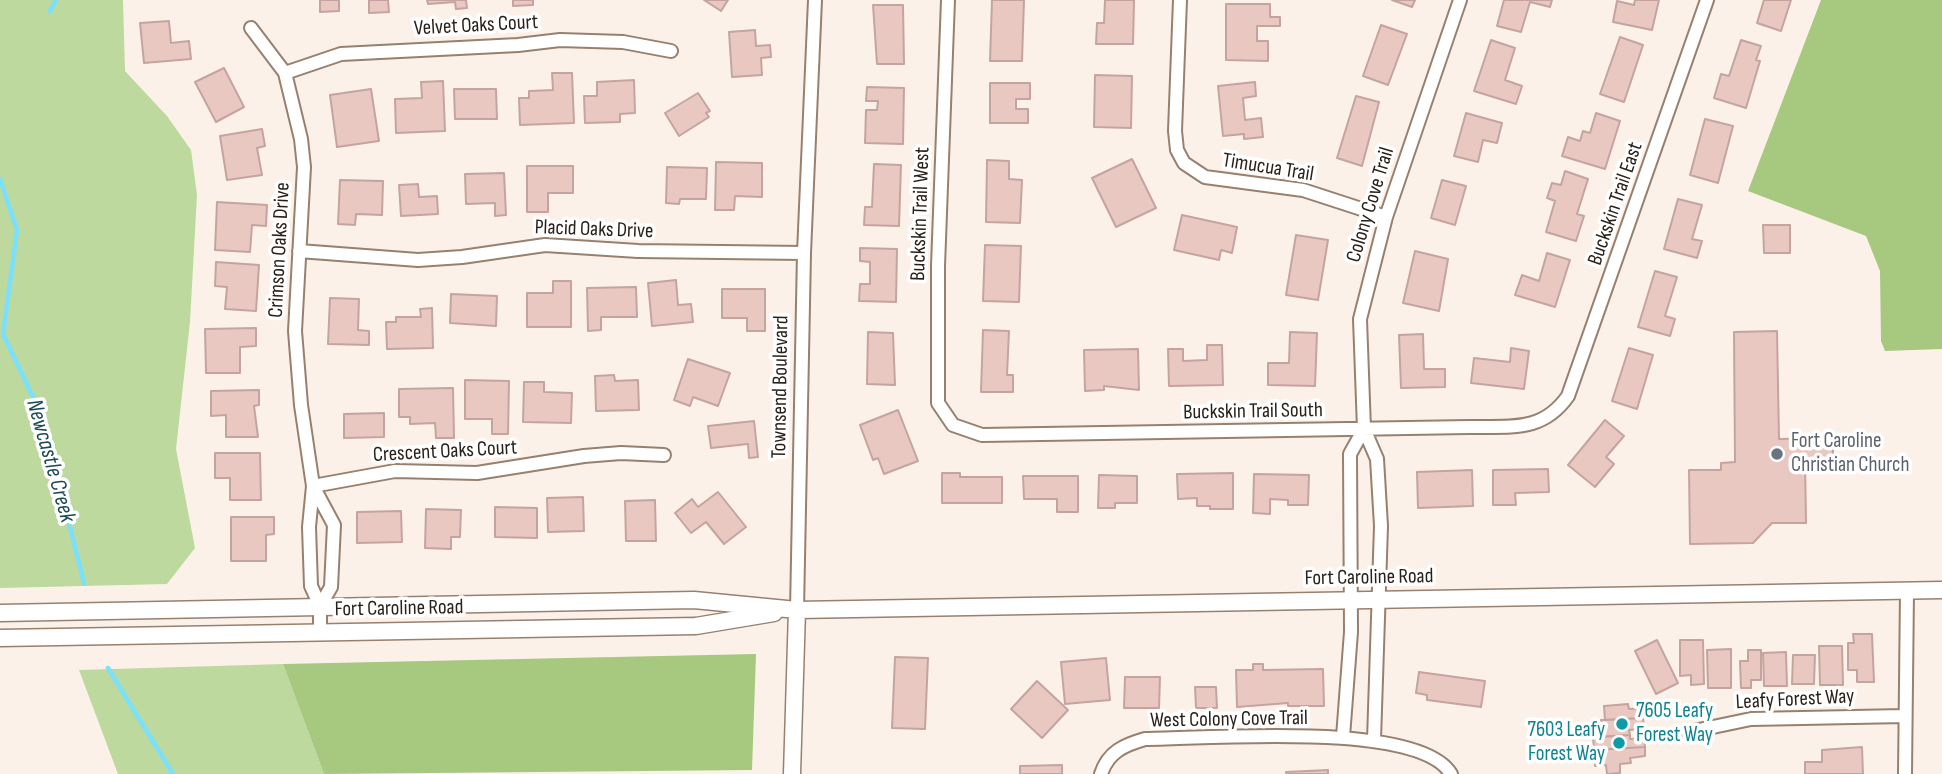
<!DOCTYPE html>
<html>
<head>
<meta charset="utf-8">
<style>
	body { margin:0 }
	canvas { display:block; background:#fcf1e9 }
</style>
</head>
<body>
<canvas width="1942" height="774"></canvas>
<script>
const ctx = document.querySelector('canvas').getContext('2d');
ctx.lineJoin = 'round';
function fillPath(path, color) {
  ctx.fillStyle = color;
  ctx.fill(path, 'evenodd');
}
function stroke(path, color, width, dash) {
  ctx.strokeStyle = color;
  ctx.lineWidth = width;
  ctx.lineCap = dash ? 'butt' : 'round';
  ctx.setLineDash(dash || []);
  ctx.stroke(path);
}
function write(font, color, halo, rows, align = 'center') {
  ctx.font = font + ' "Sofia Sans Condensed",sans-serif';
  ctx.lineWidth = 7;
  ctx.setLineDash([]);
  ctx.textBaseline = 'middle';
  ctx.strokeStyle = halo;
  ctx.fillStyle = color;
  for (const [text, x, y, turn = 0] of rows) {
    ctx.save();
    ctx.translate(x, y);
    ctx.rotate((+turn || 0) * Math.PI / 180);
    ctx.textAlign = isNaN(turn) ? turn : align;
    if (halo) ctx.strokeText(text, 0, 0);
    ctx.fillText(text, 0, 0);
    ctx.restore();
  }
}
const green = new Path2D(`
	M0 0H123L125 71 167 116 191 150 197 195 190 322 176 449 195 548 167 584 0 588Z
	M283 664 324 774H118L79 670Z`);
const forest = new Path2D(`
	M1821 0H1942V349L1885 351 1881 341 1880 271 1866 236 1748 191Z
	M756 654 752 770 324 774 283 664Z`);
const stream = new Path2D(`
	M50 11 56 0
	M0 179 17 230 3 334 42 416 84 583
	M108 668 173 774`);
const building = new Path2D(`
	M320 0H339V11L320 12Z
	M369 0H388L389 12 369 13Z
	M427 0H466L467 8 456 9 455 2 428 4Z
	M513 0H533V5L513 6Z
	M704 0H728L721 11Z
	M992 0H1024L1022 61H990Z
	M1105 0H1134L1133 44H1096L1097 23H1104Z
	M1392 0H1415L1412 7Z
	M1504 0H1552L1550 7 1530 2 1521 32 1497 26Z
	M1635 0H1659L1652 30 1613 22 1617 1 1634 5Z
	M1764 0H1791L1781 31 1757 23Z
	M1226 4H1270V17H1280V26H1257V41H1268V61L1226 60Z
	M873 5H903L904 64H877Z
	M169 21 171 43 189 41 191 59 144 63 140 23Z
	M1381 25 1407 34 1388 85 1363 76Z
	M755 30 756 46 770 45 771 57 761 58 762 75 732 77 729 32Z
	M1620 37 1643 45 1624 102 1600 94Z
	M1491 40 1515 48 1505 80 1522 86 1516 104 1474 91Z
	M1741 40 1761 46 1756 60 1760 61 1746 108 1714 98 1721 74 1729 76Z
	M224 68 244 107 216 122 195 82Z
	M552 73H572L574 123 520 125 519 98H529V91L553 90Z
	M1095 75 1132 76 1131 128 1094 127Z
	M634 80 635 113 620 114V122L585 123 584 96H597V82Z
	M443 81 445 131 396 133 395 99 422 98 421 82Z
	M1255 82 1256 96 1243 98 1245 120 1261 118 1263 137 1244 139V134L1223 136 1218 86Z
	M990 83H1030V99H1016V109H1028V123H990Z
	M867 87 904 88 903 144 865 143 866 110H877L878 101H866Z
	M371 89 379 141 337 147 330 95Z
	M454 89H496L497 119H455Z
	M698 93 710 111 706 113 709 117 679 136 665 113Z
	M1356 96 1379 102 1362 166 1337 158Z
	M1466 113 1502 123 1497 143 1483 140 1478 162 1454 156Z
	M1596 113 1620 121 1605 169 1562 156 1568 137 1580 141 1583 131 1590 133Z
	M1705 119 1733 126 1718 183 1690 175Z
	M262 129 265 146 257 148 262 175 227 180 220 136Z
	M1132 159 1156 208 1116 227 1092 178Z
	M987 160 1009 161V179L1022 180 1020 223 986 222Z
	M716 162 762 163V197L735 196 734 210H715Z
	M874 164 901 165 899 226 864 225 865 207H872Z
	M527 166H573V193H548V212H527Z
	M667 167 707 168 706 199H680L679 204 666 203Z
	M1565 171 1588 179 1577 214 1584 216 1576 241 1546 232 1555 201 1547 198 1552 183 1561 185Z
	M504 173 506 215 495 216V203L466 204 465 174Z
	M340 180 383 181 382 215 356 214 355 225 338 224Z
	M1442 180 1466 186 1455 225 1431 218Z
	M418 184 419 197 437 196 438 214 401 216 399 185Z
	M1678 199 1702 205 1692 239 1702 241 1697 258 1664 249Z
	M217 202 267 205 266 226 252 225 250 252 215 250Z
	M1182 215 1237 227 1232 253 1221 250 1219 260 1174 250Z
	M1763 225H1790V253H1764Z
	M1296 235 1328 240 1318 300 1286 295Z
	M985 245 1021 246 1019 302 983 301Z
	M860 248 897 249 896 302 859 301 860 284H870V262L860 261Z
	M1415 251 1448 259 1439 311 1403 303Z
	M1547 253 1570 260 1555 307 1515 295 1522 275 1539 281Z
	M216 262 259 265 256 311 225 309 227 287 215 286Z
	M1655 271 1677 277 1665 316 1675 319 1670 336 1638 327Z
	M676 280 678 305 691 304 693 322 652 326 648 283Z
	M553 281H571V327H527V293H553Z
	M636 287 637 317H601V330L588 331 587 288Z
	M722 289H765V331H747V318H722Z
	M451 294 497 296 496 326 450 323Z
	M330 298 359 299 358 330 369 331V345L328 344Z
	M432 308 433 348 387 349 386 322H396V317H421L420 309Z
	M256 328V346L240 347V373H206L205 329Z
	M983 330 1009 331 1007 375H1013V392H981Z
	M1777 331 1779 439 1833 438V461H1805L1806 523H1772L1753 543 1690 544 1689 470H1721V463L1735 462 1734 332Z
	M868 332 893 333 895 385 867 384Z
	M1290 332 1317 333 1315 386 1268 385V363H1289Z
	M1423 334 1424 369H1445V387L1401 388 1399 335Z
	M1207 345H1222L1223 385 1169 386 1168 349H1183V361L1207 360Z
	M1511 348 1529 351 1524 389 1471 383 1474 358 1510 362Z
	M1629 348 1653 355 1637 409 1612 401Z
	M1138 349 1139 390 1104 386V390L1085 391 1084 350Z
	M688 359 730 373 718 406 693 397 690 406 674 400Z
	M614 375 615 381 638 380 639 410 596 411 595 376Z
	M465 380 509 381 508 434H492V419H465Z
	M524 382H544V392L572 393 571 423 523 422Z
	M453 388 454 438H436L435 423 410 424V417H399V389Z
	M259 390V405L254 406 258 437H226V415L211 416V391Z
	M898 410 918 461 884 474 878 458 873 460 860 425Z
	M384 413V437L344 438V414Z
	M1605 420 1624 436 1606 457 1614 464 1595 487 1568 465Z
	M754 421 758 457 749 458 748 444 711 448 708 426Z
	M215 453H260L261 500H230V478H215Z
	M1548 469 1549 492 1515 493 1516 505H1493V470Z
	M1472 470 1473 506 1418 508 1417 472Z
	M942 473H960V477H1002V503H942Z
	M1233 473V509H1210V506H1197V498L1178 499 1177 474Z
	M1254 474 1309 475 1308 505H1288V500L1270 499V514L1253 513Z
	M1099 475 1137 476V503H1115V508H1098Z
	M1023 476H1078V512H1057V499H1024Z
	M718 492 746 527 724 544 706 522 691 533 675 513 692 499 698 507Z
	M583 497 584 531 548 532 547 498Z
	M655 500 656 541H626L625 501Z
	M495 507 537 508V538L495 537Z
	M426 509 461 510 460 537H451V549L425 548Z
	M401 511 402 542 357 543V512Z
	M231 517H274V534L266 535V561H231Z
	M1853 634H1872L1874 682H1857V670H1848V643H1854Z
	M1657 640 1678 683 1656 694 1635 651Z
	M1680 640H1703L1704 684 1691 685V675L1680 676Z
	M1819 646H1842L1843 685H1820Z
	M1731 649V688H1708L1707 650Z
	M1748 650H1761V680H1751V688H1741L1740 661H1748Z
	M1786 652 1787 686H1764L1763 653Z
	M1793 655H1815L1814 684H1792Z
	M895 657 928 658 925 729 892 728Z
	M1106 658 1110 700 1065 704 1061 662Z
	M1253 664H1263V670L1323 669 1324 706H1288V703L1237 707 1236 670H1253Z
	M1419 672 1485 681 1481 707 1427 700V695L1416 693Z
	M1125 677H1160L1159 708H1124Z
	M1037 681 1068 710 1042 738 1011 709Z
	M1195 687H1216L1217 708H1196Z
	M1628 704 1629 709 1643 708V718L1605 720 1604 706Z
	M1643 718 1644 729 1629 730 1630 735 1601 737V720Z
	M1630 735V739L1644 738 1645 747 1594 750 1593 737Z
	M1645 747V756L1630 758 1631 763 1620 764V773L1607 774 1606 765 1595 766 1594 750Z
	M1862 747 1863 774H1805V762H1822V750Z
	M1062 765V774H1020V766Z
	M1328 770V774H1286V772Z`);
const minor = new Path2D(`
	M948 0 938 266V403L953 425 982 435 1469 427C1510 426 1542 433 1568 396L1707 0
	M1180 0 1175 131 1177 150 1184 163 1205 177 1303 190 1386 217
	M251 28 285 73 301 139 304 167 295 331 301 405 313 486 309 527 311 586 320 606V631
	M285 73 341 54 518 45 560 40 623 42 671 51
	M299 251 418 260 462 257 545 245 638 251 804 253
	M313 486 395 471 477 473 584 456 621 453 664 455
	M313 486 334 525 331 587 320 606
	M797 610 804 253 815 0
	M1689 732 1751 719 1904 716
	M1343 737 1351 632 1350 454 1364 429
	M1374 740 1381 526 1377 459 1364 429 1360 319 1386 217 1460 0
	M1101 774C1108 752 1124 745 1145 739 1205 739 1419 720 1451 774
	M1905 774 1907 591`);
const tertiary = new Path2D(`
	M0 613 694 600 797 610 1942 590
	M0 638 696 626 774 613
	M792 774 797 610`);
const markers = [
	[1777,454,7,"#6b7280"],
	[1622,724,7,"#0f9aa8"],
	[1619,743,7,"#0f9aa8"]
];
const streetNames = [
	["Velvet Oaks Court",476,26,-3],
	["Timucua Trail",1268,168,9],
	["Buckskin Trail East",1616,204,-71],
	["Colony Cove Trail",1371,205,-73],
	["Buckskin Trail West",921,214,-88],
	["Placid Oaks Drive",594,230,2],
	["Crimson Oaks Drive",280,250,-87],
	["Townsend Boulevard",781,387,-89],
	["Buckskin Trail South",1253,412,-1],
	["Crescent Oaks Court",445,452,-3],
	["Fort Caroline Road",1369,578,-1],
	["Fort Caroline Road",399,609,-1],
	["Leafy Forest Way",1795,700,-3],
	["West Colony Cove Trail",1229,720,-1]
];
const worshipNames = [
	["Fort Caroline",1791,442],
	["Christian Church",1791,466]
];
const cultureNames = [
	["7605 Leafy",1636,712],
	["Forest Way",1636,736],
	["7603 Leafy",1605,731,"right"],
	["Forest Way",1605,755,"right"]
];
const waterNames = [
	["Newcastle Creek",50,461,74]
];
fillPath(green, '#bdd99e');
fillPath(forest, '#a7c87f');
stroke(stream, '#79e0fd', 4.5);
fillPath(building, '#e9c8c2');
stroke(building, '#c5a49f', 2);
stroke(minor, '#98806f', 16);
stroke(tertiary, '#98806f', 19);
stroke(minor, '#fff', 12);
stroke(tertiary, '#fff', 16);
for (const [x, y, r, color] of markers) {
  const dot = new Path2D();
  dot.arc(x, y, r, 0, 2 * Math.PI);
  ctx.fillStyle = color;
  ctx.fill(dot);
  stroke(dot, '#fff', 2.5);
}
write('21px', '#292019', '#fff', streetNames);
write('21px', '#5b616d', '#fff', worshipNames, 'left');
write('21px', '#0d838f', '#fff', cultureNames, 'left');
write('italic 23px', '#1b4956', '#fff', waterNames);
</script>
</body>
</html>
